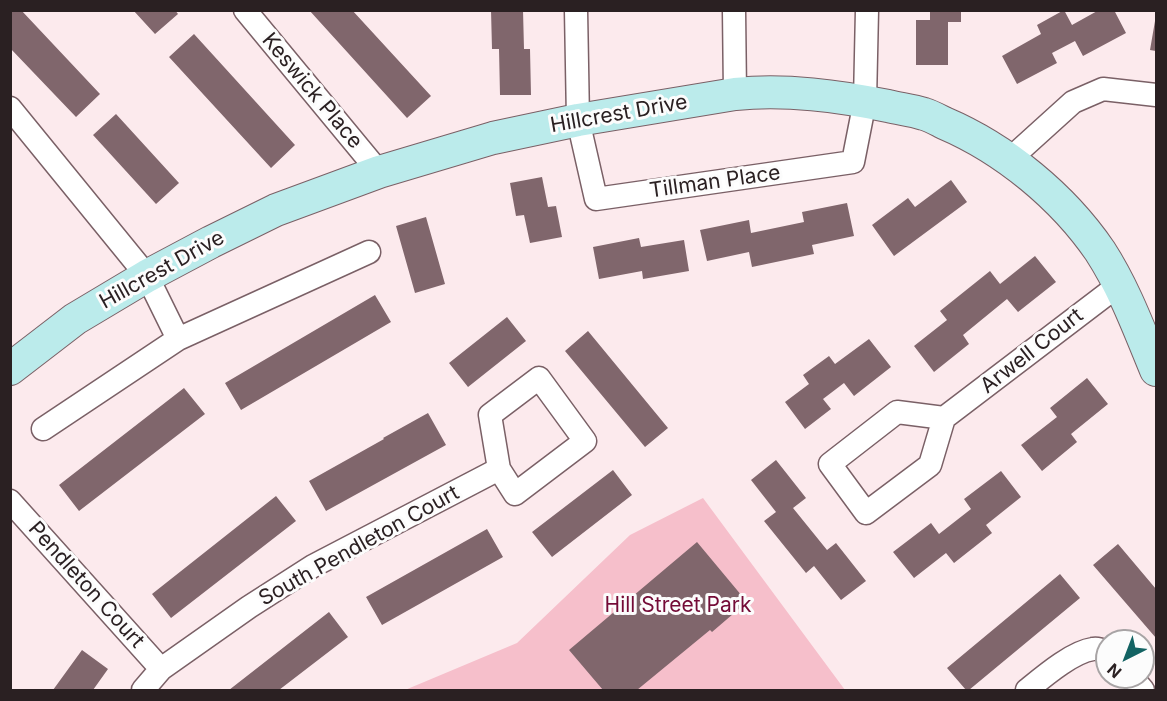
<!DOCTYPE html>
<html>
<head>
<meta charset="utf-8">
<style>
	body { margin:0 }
	#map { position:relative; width:1167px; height:701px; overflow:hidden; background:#fceaed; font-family:Inter,sans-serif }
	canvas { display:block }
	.frame { position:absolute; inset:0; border:12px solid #2a2022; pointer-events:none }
	.north { position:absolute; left:1095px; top:629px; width:60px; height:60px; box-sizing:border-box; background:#fcfcfc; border:2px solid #a8a4a5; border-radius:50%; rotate:222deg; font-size:16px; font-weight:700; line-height:24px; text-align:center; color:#2a2022 }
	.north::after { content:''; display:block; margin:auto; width:21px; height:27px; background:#136363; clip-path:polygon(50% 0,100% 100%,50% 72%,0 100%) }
</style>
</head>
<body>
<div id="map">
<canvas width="1167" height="701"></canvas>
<div class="frame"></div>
<div class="north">N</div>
</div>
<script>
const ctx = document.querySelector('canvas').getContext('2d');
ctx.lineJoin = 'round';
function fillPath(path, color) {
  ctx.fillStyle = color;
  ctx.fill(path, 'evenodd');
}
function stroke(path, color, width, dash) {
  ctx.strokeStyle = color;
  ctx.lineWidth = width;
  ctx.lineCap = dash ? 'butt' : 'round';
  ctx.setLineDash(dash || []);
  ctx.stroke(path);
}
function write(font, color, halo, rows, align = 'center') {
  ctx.font = font + ' Inter,sans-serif';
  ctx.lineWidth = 6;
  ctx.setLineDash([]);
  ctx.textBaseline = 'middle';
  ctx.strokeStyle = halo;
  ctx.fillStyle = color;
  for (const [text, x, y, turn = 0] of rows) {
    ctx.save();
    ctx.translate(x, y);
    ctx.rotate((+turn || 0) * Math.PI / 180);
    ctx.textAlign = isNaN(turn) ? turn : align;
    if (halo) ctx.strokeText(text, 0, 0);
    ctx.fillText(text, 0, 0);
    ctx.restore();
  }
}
const green = new Path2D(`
	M703 498 845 690H405L517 643 630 535Z`);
const building = new Path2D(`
	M10 10H21L100 94 76 117 10 48Z
	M133 10H175L178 14 155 34Z
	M309 10H352L431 96 407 118Z
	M491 10H523L524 49H530L531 95H500L499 49H492Z
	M930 10H961V22H948V65H916V20H930Z
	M1064 10 1072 25 1099 10H1114L1126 33 1083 56 1075 41 1052 53 1057 63 1017 84 1002 56 1041 34 1037 25Z
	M1155 21H1156V51L1150 50Z
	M194 34 295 145 271 168 169 57Z
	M116 114 179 183 156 204 93 135Z
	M542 177 548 207 556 206 562 237 530 243 524 215 516 216 510 183Z
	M951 180 967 202 894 256 872 225 908 198 915 207Z
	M847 203 854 236 812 245 814 254 752 267 749 252 707 261 700 230 749 220 751 233 804 222 802 212Z
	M426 217 445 284 415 293 396 226Z
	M639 238 641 247 684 240 689 271 643 279 642 271 599 279 593 247Z
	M1035 256 1056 282 1018 312 1007 299 963 335 969 344 934 372 914 346 947 320 940 311 990 271 1000 284Z
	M375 295 391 322 241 410 225 383Z
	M507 317 526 341 468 387 449 363Z
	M588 331 668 428 645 447 565 351Z
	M869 339 891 367 854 396 844 383 823 399 831 409 805 429 785 402 809 384 803 375 829 356 835 364Z
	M1087 378 1108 404 1071 434 1077 442 1042 471 1021 445 1057 417 1050 408Z
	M184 388 205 414 79 511 59 485Z
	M428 413 446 445 326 511 309 481 384 439 383 438Z
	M776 460 806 498 793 508 827 550 836 543 866 581 841 600 814 566 806 573 764 521 776 512 751 480Z
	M613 470 632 495 552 557 532 532Z
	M1001 471 1021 497 986 525 992 533 954 563 946 553 914 578 893 552 931 523 939 534 971 509 964 499Z
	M276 496 296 521 171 618 152 594Z
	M487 529 503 557 382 625 366 597Z
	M697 542 747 602 712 632 710 630 637 690H603L569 650Z
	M1118 544 1156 589V638L1093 565Z
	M1060 574 1080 598 969 690H966L947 668Z
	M329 612 348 637 279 690H229Z
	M82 650 108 669 93 690H53Z`);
const street = new Path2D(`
	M245 10 379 172
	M576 10 578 120 596 199 853 162 865 101 867 10
	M734 10 735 94
	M10 108 147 276 178 339
	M1010 159 1073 102 1103 89 1156 95
	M897 412 944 418 930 465 866 513 830 464Z
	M944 418 1120 284
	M43 429 178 339 369 252
	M10 501 161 669
	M1132 677 1143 690
	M143 690 161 669 249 607 313 566 499 469 515 494 585 441 539 378 490 415 499 469
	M1027 690C1043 677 1072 652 1093 649 1097 648 1102 650 1107 652`);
const secondary = new Path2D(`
	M10 369 75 319 147 276 211 242 276 210 379 172 493 138 578 120 735 94C787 89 838 96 888 106 900 109 912 110 924 114 931 116 938 120 944 123 1005 149 1063 197 1100 251 1124 288 1139 329 1156 370`);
const streetNames = [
	["Keswick Place",312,91,50],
	["Hillcrest Drive",619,114,-10],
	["Tillman Place",715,182,-8],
	["Hillcrest Drive",162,270,-29],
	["Arwell Court",1032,351,-38],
	["South Pendleton Court",359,546,-29],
	["Pendleton Court",86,585,48]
];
const parkNames = [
	["Hill Street Park",678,606]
];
fillPath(green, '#f6bfcb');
fillPath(building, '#80666c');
stroke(street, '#7a6066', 25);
stroke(secondary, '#7a6066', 34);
stroke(street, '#fff', 22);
stroke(secondary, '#bbebeb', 32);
write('21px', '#2a2022', '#fcfcfc', streetNames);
write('21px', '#740b37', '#fcfcfc', parkNames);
</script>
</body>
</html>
